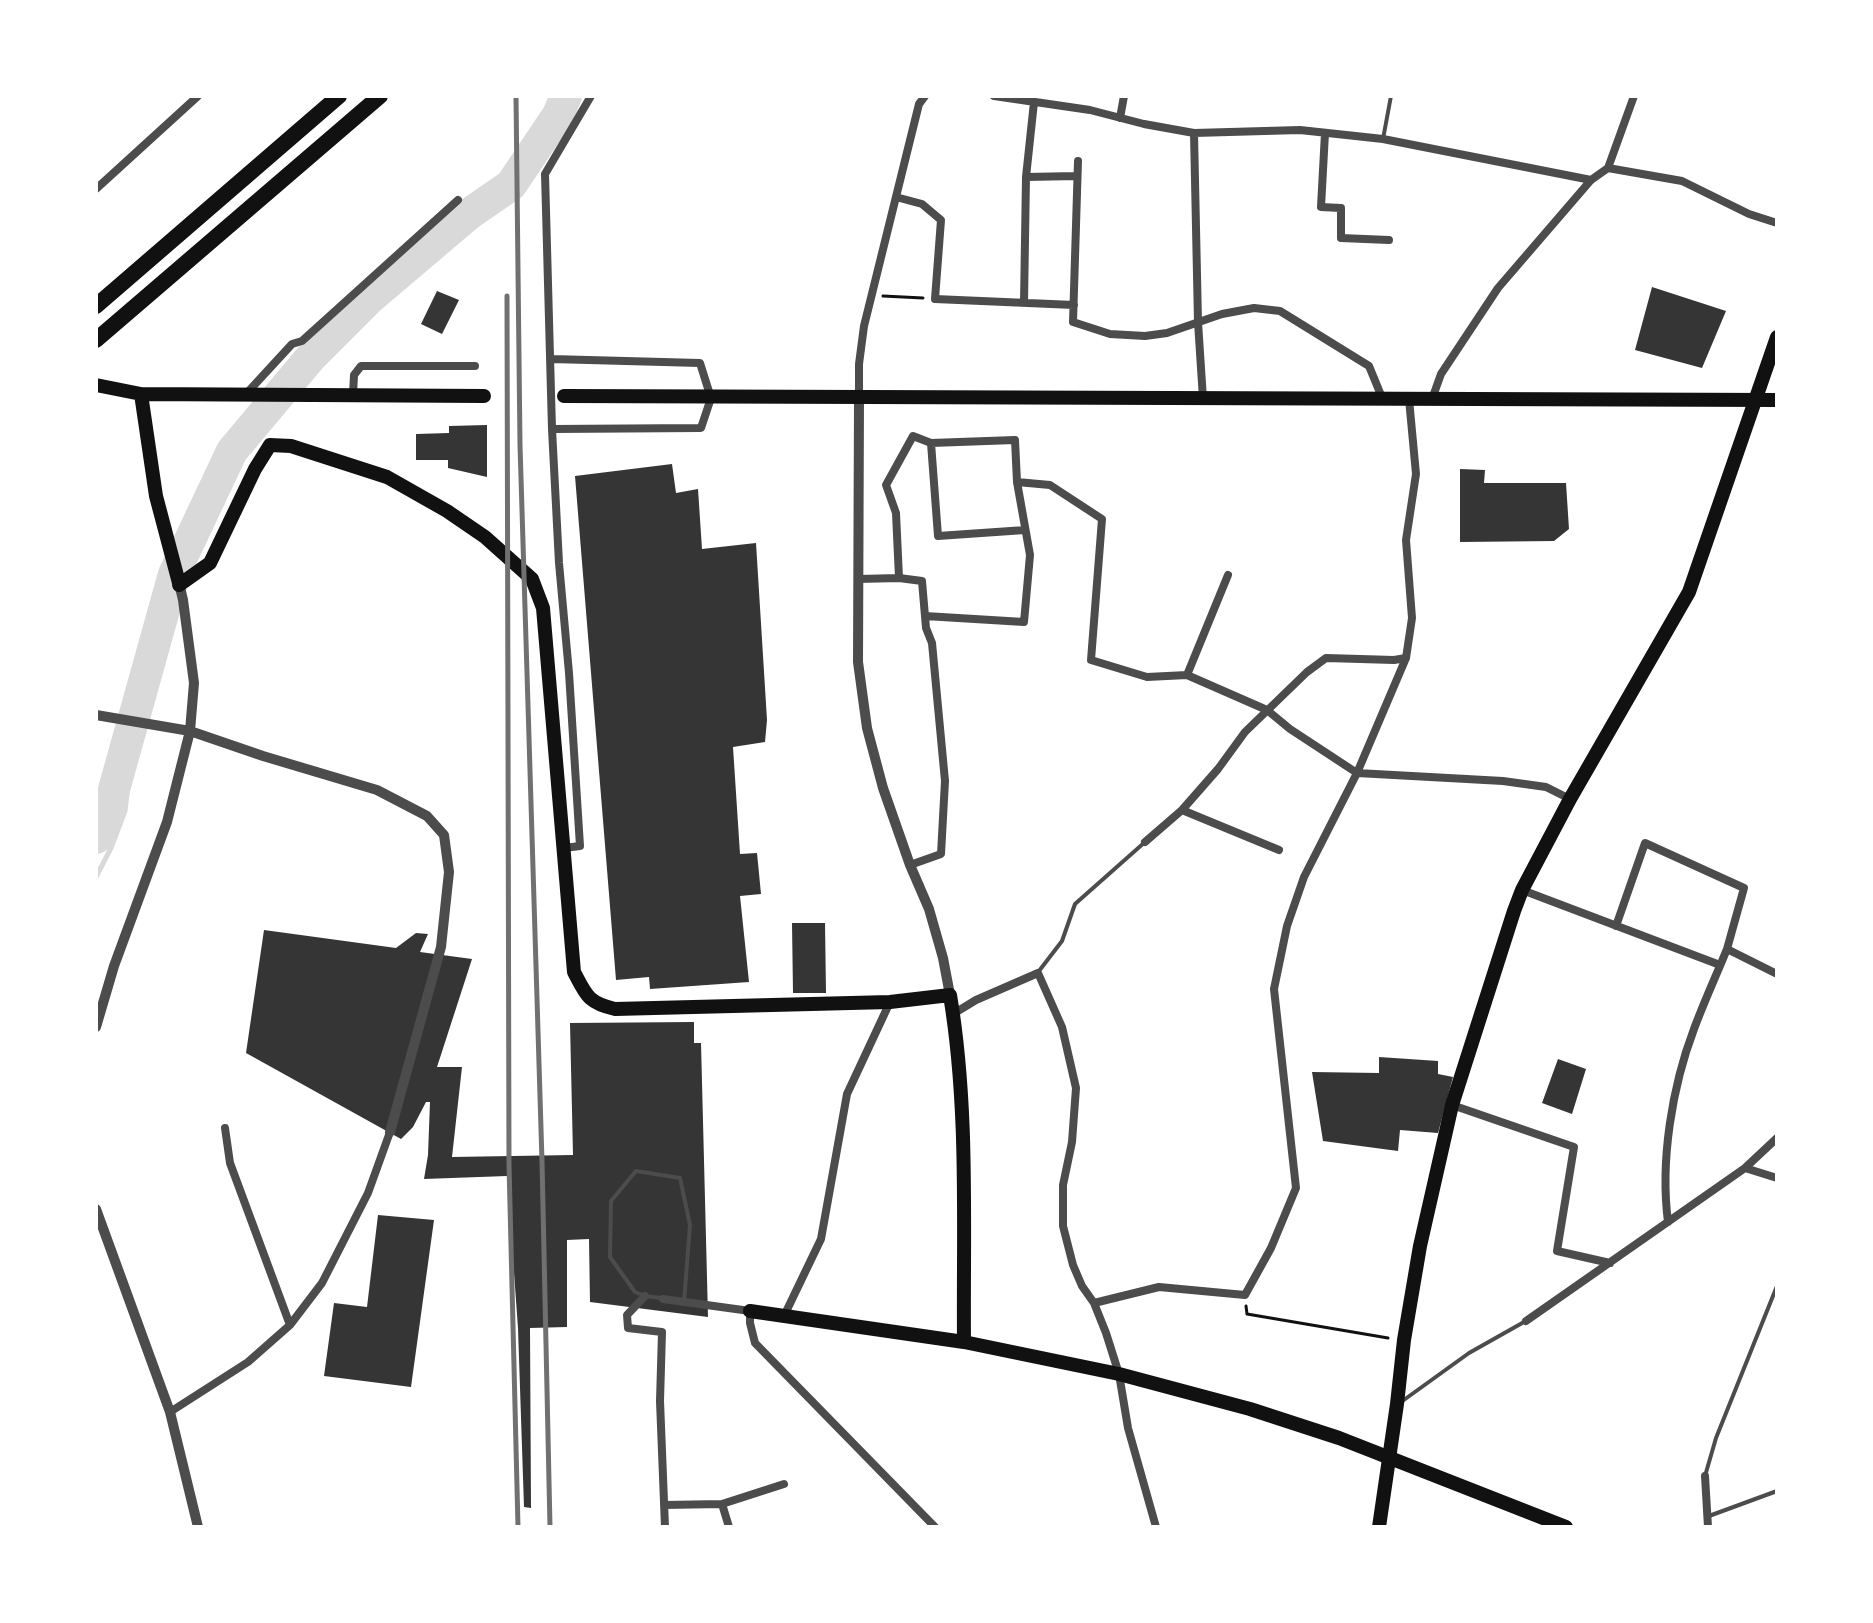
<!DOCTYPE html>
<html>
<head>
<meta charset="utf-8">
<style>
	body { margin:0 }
	#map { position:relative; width:1873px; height:1623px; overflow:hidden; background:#fff; font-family:"Libre Baskerville",serif }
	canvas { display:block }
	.frame { position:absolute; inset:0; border:98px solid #fff; pointer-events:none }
</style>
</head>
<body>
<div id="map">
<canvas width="1873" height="1623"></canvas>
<div class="frame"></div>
</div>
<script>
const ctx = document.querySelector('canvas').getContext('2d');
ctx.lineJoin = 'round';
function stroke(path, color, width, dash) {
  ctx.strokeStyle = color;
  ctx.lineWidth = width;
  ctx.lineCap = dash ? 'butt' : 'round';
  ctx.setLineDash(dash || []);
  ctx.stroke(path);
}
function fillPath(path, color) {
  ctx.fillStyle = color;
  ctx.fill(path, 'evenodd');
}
const stream = new Path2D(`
	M96 877 111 848 125 811 137 712`);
const river = new Path2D(`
	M96 838 103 829 174 574 232 451 311 357 370 298 469 214 511 185 558 115 566 96`);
const building = new Path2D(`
	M1652 287 1726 311 1702 368 1635 350Z
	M437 291 459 300 442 334 421 324Z
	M487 425V477L448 468V460H416V434L449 433V426Z
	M672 464 676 493 698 489 702 549 756 543 767 720 765 742 733 747 740 854 757 853 761 894 740 896 749 982 650 989 649 977 616 980 575 476Z
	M1460 469 1485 470 1484 483H1566L1569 529 1554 541 1460 542Z
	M792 923H825L826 993H793Z
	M264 930 396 948 416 933 428 934 420 952 472 959 437 1067H462L452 1157 573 1155 570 1023 694 1022V1043H701L708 1317 590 1302 589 1239 567 1240V1327L530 1328 531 1508 524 1507 518 1328 507 1176 424 1179 428 1155 430 1102H426L413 1127 401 1139 246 1053Z
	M1379 1057 1438 1061V1074L1453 1077 1438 1133 1400 1130 1398 1151 1323 1141 1312 1072 1379 1073Z
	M1558 1059 1586 1069 1572 1114 1542 1103Z
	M378 1215 434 1220 411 1387 324 1376 334 1303 367 1307Z`);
const path = new Path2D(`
	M883 296 923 298
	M1246 1306 1247 1314 1388 1338`);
const service = new Path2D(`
	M1383 139 1391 96
	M1039 971 1062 941 1075 904 1145 842
	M661 1298 645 1296 635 1292 610 1257 611 1201 636 1171 680 1178 690 1225 684 1302
	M1401 1402 1469 1353 1524 1322
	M1705 1476 1716 1438 1777 1286
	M1709 1516 1777 1491`);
const minor = new Path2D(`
	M994 96 1090 110 1144 124 1194 133 1300 130 1383 139 1591 180
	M1120 118 1124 96
	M1194 133 1198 322 1203 399
	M1325 133 1321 207 1341 208V238L1389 240
	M1078 161 1073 322 1110 334 1145 336 1167 333 1222 314 1254 308 1280 311 1369 366 1383 400
	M1608 168 1682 181 1749 214 1777 223
	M1026 177 1077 176
	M96 189 198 96
	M896 197 922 204 941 220 935 299 1074 305
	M1024 303 1026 177 1034 102
	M551 359 700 363 711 398 701 428 552 429
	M246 394 292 344 302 341 458 200
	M353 395 354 375 361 366H475
	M859 398V364L864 326 919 104 925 96
	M1432 399 1441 374 1498 288 1591 180 1608 168 1634 96
	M931 443 938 536 1025 530
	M899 578 896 513 886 485 913 436 931 443 1015 440 1017 482 1050 485 1102 519 1091 660 1147 677 1187 675 1267 710 1290 729 1357 773 1503 781 1546 787 1570 799
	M858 579 899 578 922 581 926 628 932 643 945 781 941 854 910 865
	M925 616 1024 622 1030 555 1017 482
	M1187 675 1228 575
	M1182 810 1279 850
	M1145 842 1182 810 1218 769 1245 732 1307 672 1326 658 1394 660 1406 658
	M564 848 580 846 569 673 559 563 552 429 545 174 591 96
	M1522 890 1720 965
	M1616 926 1645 843 1744 888 1727 949
	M953 1014 976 1000 1038 973 1062 1027 1076 1088 1072 1142 1063 1185V1226L1073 1265 1082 1286 1094 1303 1106 1333 1119 1374 1128 1428 1156 1527
	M1452 1105 1574 1147 1557 1251 1610 1263
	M225 1128 230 1163 290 1325
	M1745 1168 1777 1178
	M1668 1222C1660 1161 1672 1087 1694 1029 1704 1002 1716 976 1727 949L1777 974
	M645 1296 627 1315 628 1328 662 1332 660 1401 665 1527
	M663 1299 750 1311V1323L755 1343 935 1527
	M1094 1303 1159 1287 1245 1295 1271 1248 1296 1188 1274 989 1287 926 1304 877 1357 773 1406 658 1412 618 1406 540 1416 474 1409 399
	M784 1316 821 1239 847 1094 890 1002
	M1526 1321 1745 1168 1777 1138
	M170 1412 248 1362 290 1325 322 1283 368 1193 390 1132
	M1705 1476 1708 1527
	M722 1504 784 1484
	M664 1505 722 1504 729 1527`);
const tertiary = new Path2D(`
	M859 398 858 662 867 728 883 788 910 865 929 909 943 958 950 995
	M96 715 190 731 263 756 377 790 427 816 444 835 449 872 441 947 390 1132
	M96 1027 114 966 167 822 190 731 194 683 183 600 179 583
	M96 1209 170 1412 198 1527`);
const primary = new Path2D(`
	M96 385 141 394 484 396
	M141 394 156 496 179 583
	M564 396 1777 400
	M179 585 210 563 255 469 270 445 291 446 387 477 447 511 485 537 532 579 543 608 574 972C586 995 588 1003 615 1009L890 1002 950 995C969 1109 963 1227 964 1342
	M750 1311 964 1342 1119 1374 1250 1409 1339 1438 1566 1527`);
const trunk = new Path2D(`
	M1379 1527 1397 1404 1404 1340 1420 1246 1452 1105 1514 911 1522 890 1570 799 1689 592 1777 337`);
const motorway = new Path2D(`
	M96 306 339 96
	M96 340 380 96`);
const rail = new Path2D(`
	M516 96 520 445 542 1161 550 1527
	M507 296 509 1165 518 1527`);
stroke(stream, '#d9d9d9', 5);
stroke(river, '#d9d9d9', 32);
fillPath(building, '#353535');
stroke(path, '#111', 3);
stroke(service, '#4c4c4c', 4);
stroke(minor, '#4c4c4c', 8);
stroke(tertiary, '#4c4c4c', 10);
stroke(primary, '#111', 14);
stroke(trunk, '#111', 14);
stroke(motorway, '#111', 16);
stroke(rail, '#707070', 5);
</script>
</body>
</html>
